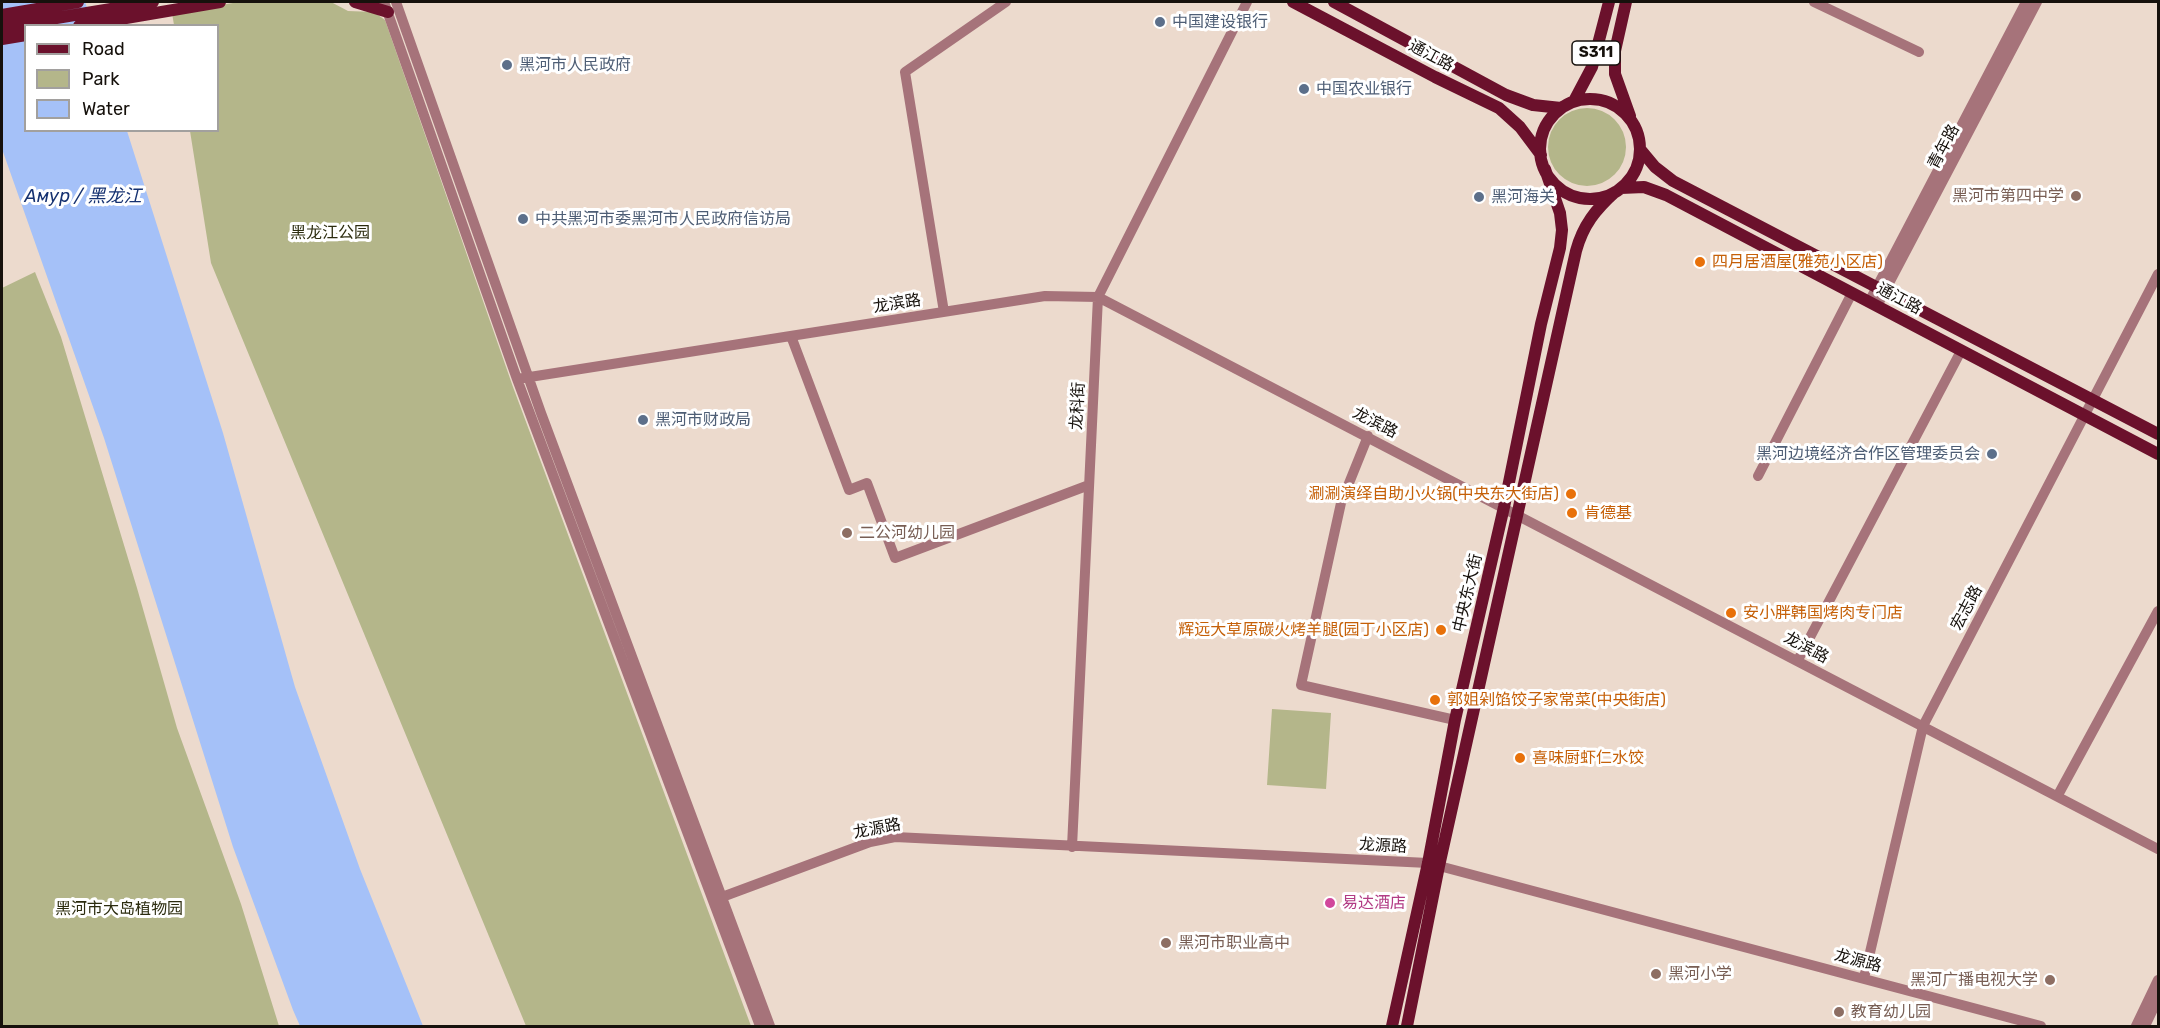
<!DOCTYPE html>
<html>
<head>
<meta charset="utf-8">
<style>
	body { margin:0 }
	#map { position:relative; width:2160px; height:1028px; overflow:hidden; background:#ecdacd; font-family:Rubik,sans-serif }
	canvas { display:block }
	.frame { position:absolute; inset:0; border:3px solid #16110c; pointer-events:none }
	.legend { position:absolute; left:24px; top:24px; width:195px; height:108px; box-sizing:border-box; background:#fff; border:2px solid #a2a09e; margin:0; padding:8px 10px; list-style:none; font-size:18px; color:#16110c }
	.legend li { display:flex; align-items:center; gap:12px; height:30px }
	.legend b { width:30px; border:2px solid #a2a09e }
</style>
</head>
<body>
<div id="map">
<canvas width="2160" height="1028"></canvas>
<div class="frame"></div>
<ul class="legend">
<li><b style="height:8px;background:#6b112c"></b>Road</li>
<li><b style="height:16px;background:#b4b68a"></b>Park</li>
<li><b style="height:16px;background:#a5c1f8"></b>Water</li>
</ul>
</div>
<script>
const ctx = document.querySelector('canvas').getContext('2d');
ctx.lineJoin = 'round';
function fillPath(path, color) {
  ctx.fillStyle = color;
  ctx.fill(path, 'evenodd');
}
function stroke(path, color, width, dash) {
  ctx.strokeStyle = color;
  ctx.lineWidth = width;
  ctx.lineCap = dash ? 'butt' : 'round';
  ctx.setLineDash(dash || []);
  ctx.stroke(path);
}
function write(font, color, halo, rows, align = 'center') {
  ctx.font = font + ' Rubik,"Noto Sans SC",sans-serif';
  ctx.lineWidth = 6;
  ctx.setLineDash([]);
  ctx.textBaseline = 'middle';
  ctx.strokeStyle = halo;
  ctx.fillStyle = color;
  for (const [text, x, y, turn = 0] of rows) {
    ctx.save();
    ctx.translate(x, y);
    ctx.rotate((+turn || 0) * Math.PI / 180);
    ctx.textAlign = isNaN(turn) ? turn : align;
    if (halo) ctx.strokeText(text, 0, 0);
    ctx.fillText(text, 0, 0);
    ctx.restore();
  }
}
const green = new Path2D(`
	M239 2H331L348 11 374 12 385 20 513 387 751 1026H526L211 263 190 131 218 130V26L174 25 172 13Z
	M1548 147a39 39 0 1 1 78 0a39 39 0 1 1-78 0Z
	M35 272 61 337 137 588 177 728 241 904 279 1026H2V288Z
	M1272 709 1331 713 1326 789 1267 785Z`);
const water = new Path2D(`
	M2 2H85L93 25 26 26V130L127 131 223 433 295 687 360 869 423 1026H300L293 1010 233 847 104 438 2 149Z`);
const minor = new Path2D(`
	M384 2 517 379 760 1026
	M396 2 541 413 770 1026
	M1814 2 1919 52
	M1869 302 2026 2
	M1877 306 2037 2
	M944 312 905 72 1006 2
	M791 336 849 490 867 483 895 558 1089 485
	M517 379 1045 296 1098 297 2158 849
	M1368 436 1341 503 1301 685 1455 720
	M1758 476 1852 293
	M1798 660 1961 351
	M2058 795 2158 611
	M1072 847 1098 297 1247 2
	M714 900 870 842 895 837 1428 863 2041 1026
	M1864 978 1923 726 2158 274
	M2136 1026 2158 980
	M2145 1026 2158 999`);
const major = new Path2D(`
	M355 2 388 12
	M1293 2 1435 77 1499 108 1520 127 1541 155
	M1334 2 1506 95 1533 105 1561 108
	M1626 2 1615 51V74L1630 116
	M2 15 78 2
	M79 26 220 2
	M2 27 153 2
	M2 39 26 35
	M1540 149a50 50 0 1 1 100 0a50 50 0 1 1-100 0Z
	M1574 101 1592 67 1609 2
	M1640 149 1655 167 1673 181 2158 434
	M1621 188 1644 187 1666 195 2158 454
	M1392 1026 1428 863 1455 720 1504 507 1541 324 1560 248 1562 230 1560 213 1545 169
	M1407 1026 1439 866 1576 251C1583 225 1596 209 1615 192`);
const markers = [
	[1160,22,6,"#5c6f8a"],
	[507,65,6,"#5c6f8a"],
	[1304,89,6,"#5c6f8a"],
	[2076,196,6,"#8d6e63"],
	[1479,197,6,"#5c6f8a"],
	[523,219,6,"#5c6f8a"],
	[1700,262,6,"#e8710a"],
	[643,420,6,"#5c6f8a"],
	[1992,454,6,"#5c6f8a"],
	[1571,494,6,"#e8710a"],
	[1572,513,6,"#e8710a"],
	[847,533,6,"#8d6e63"],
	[1731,613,6,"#e8710a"],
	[1441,630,6,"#e8710a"],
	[1435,700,6,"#e8710a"],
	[1520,758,6,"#e8710a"],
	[1330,903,6,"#d1479c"],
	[1166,943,6,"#8d6e63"],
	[1656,974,6,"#8d6e63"],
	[2050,980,6,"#8d6e63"],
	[1839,1012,6,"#8d6e63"]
];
const shields = [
	[1596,53,48]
];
const shieldNames = [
	["S311",1596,53]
];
const serviceNames = [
	["中国建设银行",1172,22],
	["黑河市人民政府",519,65],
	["中国农业银行",1316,89],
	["黑河海关",1491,197],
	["中共黑河市委黑河市人民政府信访局",535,219],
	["黑河市财政局",655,420],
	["黑河边境经济合作区管理委员会",1980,454,"right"]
];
const streetNames = [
	["通江路",1431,56,28],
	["青年路",1944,147,-62],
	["通江路",1899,299,28],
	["龙滨路",897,304,-9],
	["龙科街",1078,406,-87],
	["龙滨路",1375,423,27],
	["中央东大街",1468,593,-77],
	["宏志路",1967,608,-62],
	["龙滨路",1806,648,28],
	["龙源路",877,829,-11],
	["龙源路",1383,846,3],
	["龙源路",1858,961,15]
];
const educationNames = [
	["黑河市第四中学",2064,196,"right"],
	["二公河幼儿园",859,533],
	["黑河市职业高中",1178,943],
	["黑河小学",1668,974],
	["黑河广播电视大学",2038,980,"right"],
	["教育幼儿园",1851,1012]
];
const parkNames = [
	["黑龙江公园",330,233],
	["黑河市大岛植物园",119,909]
];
const foodNames = [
	["四月居酒屋(雅苑小区店)",1712,262],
	["涮涮演绎自助小火锅(中央东大街店)",1559,494,"right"],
	["肯德基",1584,513],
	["安小胖韩国烤肉专门店",1743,613],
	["辉远大草原碳火烤羊腿(园丁小区店)",1429,630,"right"],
	["郭姐剁馅饺子家常菜(中央街店)",1447,700],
	["喜味厨虾仁水饺",1532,758]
];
const hotelNames = [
	["易达酒店",1342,903]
];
const waterNames = [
	["Амур / 黑龙江",83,197]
];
fillPath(green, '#b4b68a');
fillPath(water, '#a5c1f8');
stroke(minor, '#a6737a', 10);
stroke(major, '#6b112c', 12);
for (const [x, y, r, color] of markers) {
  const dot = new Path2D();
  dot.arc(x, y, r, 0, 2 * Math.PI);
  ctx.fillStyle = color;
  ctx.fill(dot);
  stroke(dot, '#fff', 2);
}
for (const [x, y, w] of shields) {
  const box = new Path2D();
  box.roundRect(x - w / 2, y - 12, w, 24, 4.5);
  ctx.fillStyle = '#fff';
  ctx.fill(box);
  stroke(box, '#16110c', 1.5);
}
write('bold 15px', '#16110c', null, shieldNames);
write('16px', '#4e5e75', '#fff', serviceNames, 'left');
write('16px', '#16110c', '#fff', streetNames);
write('16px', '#785e54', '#fff', educationNames, 'left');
write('16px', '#2c2c0f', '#fff', parkNames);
write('16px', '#c56008', '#fff', foodNames, 'left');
write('16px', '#b23c85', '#fff', hotelNames, 'left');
write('italic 18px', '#163271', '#fff', waterNames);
</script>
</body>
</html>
